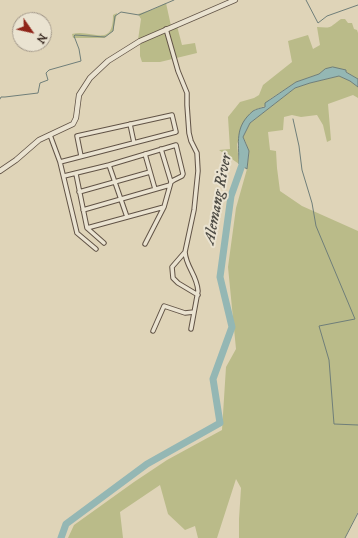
<!DOCTYPE html>
<html>
<head>
<meta charset="utf-8">
<style>
	body { margin:0 }
	#map { position:relative; width:358px; height:538px; overflow:hidden; background:#dfd4b8; font-family:"IM FELL DW Pica",serif }
	canvas { display:block }
	.north { position:absolute; left:12px; top:12px; width:40px; height:40px; box-sizing:border-box; background:#eae3d1; border:1px solid #a2988a; border-radius:50%; rotate:124deg; font-size:11px; font-weight:700; line-height:16px; text-align:center; color:#372820 }
	.north::after { content:''; display:block; margin:auto; width:14px; height:18px; background:#8f2418; clip-path:polygon(50% 0,100% 100%,50% 72%,0 100%) }
</style>
</head>
<body>
<div id="map">
<canvas width="358" height="538"></canvas>
<div class="north">N</div>
</div>
<script>
const ctx = document.querySelector('canvas').getContext('2d');
ctx.lineJoin = 'round';
function fillPath(path, color) {
  ctx.fillStyle = color;
  ctx.fill(path, 'evenodd');
}
function stroke(path, color, width, dash) {
  ctx.strokeStyle = color;
  ctx.lineWidth = width;
  ctx.lineCap = dash ? 'butt' : 'round';
  ctx.setLineDash(dash || []);
  ctx.stroke(path);
}
function write(font, color, halo, rows, align = 'center') {
  ctx.font = font + ' "IM FELL DW Pica",serif';
  ctx.lineWidth = 4;
  ctx.setLineDash([]);
  ctx.textBaseline = 'middle';
  ctx.strokeStyle = halo;
  ctx.fillStyle = color;
  for (const [text, x, y, turn = 0] of rows) {
    ctx.save();
    ctx.translate(x, y);
    ctx.rotate((+turn || 0) * Math.PI / 180);
    ctx.textAlign = isNaN(turn) ? turn : align;
    if (halo) ctx.strokeText(text, 0, 0);
    ctx.fillText(text, 0, 0);
    ctx.restore();
  }
}
const green = new Path2D(`
	M166 3 171 26 138 40 141 19 138 14 154 9Z
	M117 13 113 31 104 38H73L72 34C91 28 113 50 113 15Z
	M341 19H345L348 23H352L354 29 357 30 358 33V79L342 69H325L319 74 296 82 270 99 265 106 254 110 250 114 237 144 239 164 219 150 230 149 228 117 240 102 254 98 259 95 263 85 292 62 288 41 308 35 313 49 320 45 317 27C323 27 329 29 333 25 336 23 338 21 341 19Z
	M177 26 182 45 195 43 197 53 160 62H142L140 56V43Z
	M339 76 350 81 358 87V98L353 95 328 104 331 140 327 142 323 125 317 115 301 117 292 115 284 117 283 130 268 132 270 150 276 151 277 168 280 191 302 206 358 231V512L345 538H239V519L241 488 236 479 217 538H198L195 526 185 530 168 514 160 485 120 512 123 538H68L74 525 134 482 167 460 222 430 226 367 236 349 228 267 236 208 247 169 249 152 246 143 243 137 250 123 295 88 310 83Z`);
const water = new Path2D(`
	M333 67 346 70V72L358 79V87L350 81 339 76 310 83 295 88 250 123 243 137 249 151 247 169 239 164C239 142 234 127 253 111 256 109 261 108 265 107V103L296 82 319 74 325 69Z`);
const stream = new Path2D(`
	M306 0 318 23 327 16 358 5
	M0 99 1 97H5L38 93 40 83 48 80 46 73 49 70 81 61 79 49 74 36 75 35 105 37 113 31 115 16 121 12 139 15 174 0
	M293 119 299 146 302 170 312 203 316 226 355 319 319 326 329 360 334 424 358 425
	M345 538 358 513`);
const river = new Path2D(`
	M61 538 66 524 147 464 220 423 213 379 232 327 220 277 231 196 242 165 243 156`);
const minor = new Path2D(`
	M166 29 178 71 187 93V105L189 133 191 141 197 153 198 171 194 210 185 252C186 267 197 275 198 291L191 329
	M130 124 134 143
	M50 135 60 162 77 233 96 249
	M161 149 171 182
	M145 154 155 189
	M60 162 176 132 172 115 77 136 81 156
	M109 165 127 217
	M76 174 87 228 104 243
	M64 176 109 165 176 145 183 174 182 176 174 180 171 182 164 207 87 228
	M79 192 150 172
	M83 210 170 185
	M145 244 164 207
	M185 252 172 267 173 278 178 283 198 295
	M153 331 164 306 185 313 194 312`);
const tertiary = new Path2D(`
	M0 171 16 160 39 140 73 124 76 118 79 95 90 78 108 61 140 41 235 0`);
const waterNames = [
	["Alemang River",219,199,-79]
];
fillPath(green, '#babb89');
fillPath(water, '#94b7b4');
stroke(water, '#6f7e79', 1);
stroke(stream, '#6f7e79', 1);
stroke(river, '#94b7b4', 7);
stroke(minor, '#615346', 5.5);
stroke(tertiary, '#615346', 6);
stroke(minor, '#eae3d1', 3.5);
stroke(tertiary, '#eae3d1', 4.5);
write('italic 16px', '#4e4c45', '#eae3d1', waterNames);
</script>
</body>
</html>
